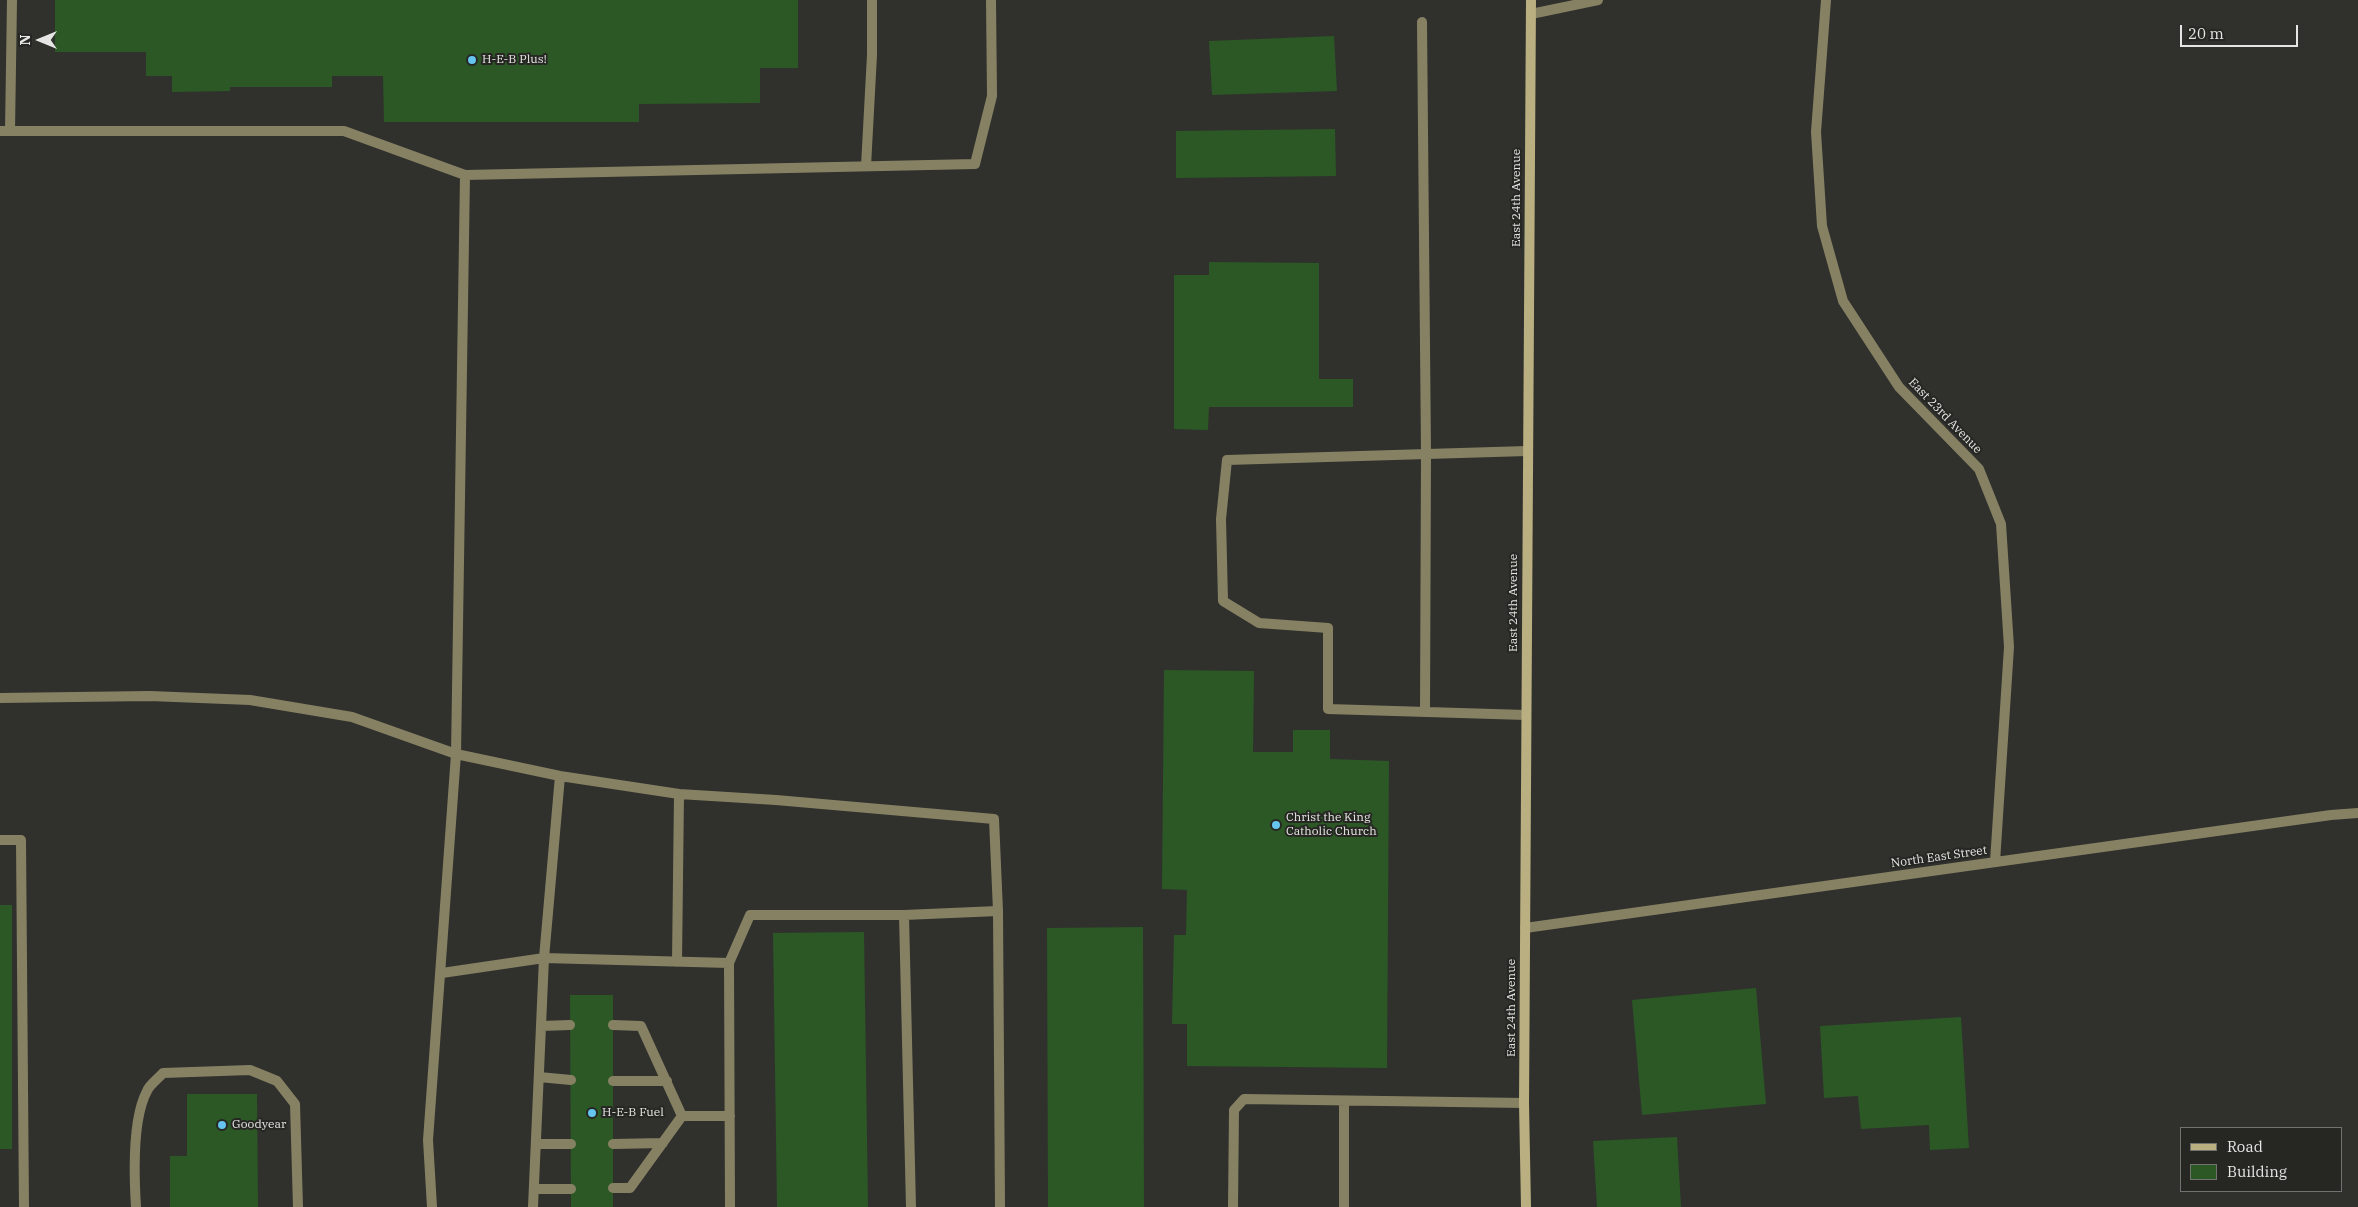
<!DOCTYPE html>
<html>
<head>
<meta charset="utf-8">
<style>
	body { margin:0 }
	#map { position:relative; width:2358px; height:1207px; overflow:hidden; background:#30312d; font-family:"IBM Plex Serif",serif }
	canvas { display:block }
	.legend { position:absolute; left:2180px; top:1127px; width:162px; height:65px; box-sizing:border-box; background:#262723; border:1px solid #727370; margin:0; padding:6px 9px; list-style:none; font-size:15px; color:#e5e6e3 }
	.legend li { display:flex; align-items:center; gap:10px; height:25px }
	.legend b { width:25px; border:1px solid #727370 }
	.north { position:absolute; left:15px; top:15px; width:50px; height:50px; -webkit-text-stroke:4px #262723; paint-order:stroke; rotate:270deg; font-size:14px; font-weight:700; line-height:20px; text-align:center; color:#e5e6e3 }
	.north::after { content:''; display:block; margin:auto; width:18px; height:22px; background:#e5e6e3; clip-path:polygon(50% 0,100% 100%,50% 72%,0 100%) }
	.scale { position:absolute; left:2180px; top:25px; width:118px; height:22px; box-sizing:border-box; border:2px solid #e5e6e3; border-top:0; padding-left:6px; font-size:15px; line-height:18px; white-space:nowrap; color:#e5e6e3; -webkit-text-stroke:4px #262723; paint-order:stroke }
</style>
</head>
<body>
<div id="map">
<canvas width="2358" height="1207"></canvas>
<ul class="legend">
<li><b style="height:6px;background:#b9af80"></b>Road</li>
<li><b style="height:14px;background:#2b5825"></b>Building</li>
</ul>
<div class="north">N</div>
<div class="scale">20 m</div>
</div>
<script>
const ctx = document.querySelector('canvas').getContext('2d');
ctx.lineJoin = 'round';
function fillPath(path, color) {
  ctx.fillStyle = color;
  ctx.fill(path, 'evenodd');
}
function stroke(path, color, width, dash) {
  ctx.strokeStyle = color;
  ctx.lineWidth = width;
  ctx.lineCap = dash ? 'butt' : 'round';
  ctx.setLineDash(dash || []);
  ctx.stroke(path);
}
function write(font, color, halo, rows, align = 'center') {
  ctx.font = font + ' "IBM Plex Serif",serif';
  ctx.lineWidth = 4;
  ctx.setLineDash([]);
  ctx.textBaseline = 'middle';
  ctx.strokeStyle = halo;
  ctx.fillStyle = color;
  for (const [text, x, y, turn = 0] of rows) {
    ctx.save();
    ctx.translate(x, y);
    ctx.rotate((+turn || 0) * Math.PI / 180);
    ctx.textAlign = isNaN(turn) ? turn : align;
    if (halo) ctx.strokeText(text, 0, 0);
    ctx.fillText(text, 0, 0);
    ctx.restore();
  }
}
const building = new Path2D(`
	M55 0H798V68H760V103L639 104V122H384L383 76H332V87H230V91L172 92V76H146V52H55Z
	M1334 36 1337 91 1212 95 1209 41Z
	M1335 129 1336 176 1176 178V131Z
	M1209 262 1319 263V379H1353V407H1209L1208 430 1174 429V275H1209Z
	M1164 670 1254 671 1253 752H1293V730H1330V759L1389 761 1387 1068 1187 1066V1024H1172L1174 935H1186L1187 890 1162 889Z
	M0 905H12V1149H0Z
	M1143 927 1144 1207H1048L1047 928Z
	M864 932 868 1207H777L773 933Z
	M1756 988 1766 1104 1642 1115 1632 1000Z
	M570 995H613V1207H571Z
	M1961 1017 1969 1148 1930 1150 1929 1125 1861 1129 1858 1096 1824 1098 1820 1026Z
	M187 1094H257L258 1207H170V1156H187Z
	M1677 1137 1681 1207H1597L1593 1141Z`);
const lane = new Path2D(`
	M991 0 992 96 975 164 465 175 456 754 560 776 679 794 776 800 994 819 998 911 1000 1207
	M1422 22 1426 453 1425 712
	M0 131H344L465 175
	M10 131 12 0
	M866 166 872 55V0
	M1526 715 1328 709V628L1259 623 1223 601 1221 519 1227 460 1527 451
	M560 776 544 958 729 963
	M0 840H21L24 1207
	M904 915 911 1207
	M677 962 679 794
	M442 973 544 958 533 1207
	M613 1025 641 1026 682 1116
	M541 1026 570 1025
	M539 1077 571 1080
	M613 1081H667
	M1344 1101V1207
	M536 1144H571
	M613 1144 663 1143
	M613 1188H630L682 1116H730
	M534 1189H571
	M136 1207C134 1175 132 1119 147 1091 150 1084 158 1079 163 1073L250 1070 277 1081 295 1104 298 1207
	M730 1207 729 963 750 915H904L998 911
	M1233 1207 1234 1110 1244 1099 1524 1103`);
const street = new Path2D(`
	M1826 0 1816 132 1822 226 1843 301 1899 387 1979 469 2001 524 2009 647 1995 862
	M1531 14 1598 0
	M0 698 150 696 250 700 352 717 456 754 428 1140 432 1207
	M1525 928 2331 815 2358 813`);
const secondary = new Path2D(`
	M1526 1207 1524 1103 1531 0`);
const markers = [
	[472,60,5,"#65c5ee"],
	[1276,825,5,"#65c5ee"],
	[592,1113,5,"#65c5ee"],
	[222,1125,5,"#65c5ee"]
];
const poiNames = [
	["H-E-B Plus!",482,60],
	["Christ the King",1286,818],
	["Catholic Church",1286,832],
	["H-E-B Fuel",602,1113],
	["Goodyear",232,1125]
];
const streetNames = [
	["East 24th Avenue",1517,198,-90],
	["East 23rd Avenue",1945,416,46],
	["East 24th Avenue",1514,603,-90],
	["North East Street",1939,857,-8],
	["East 24th Avenue",1512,1008,-90]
];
fillPath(building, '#2b5825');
stroke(lane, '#878164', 10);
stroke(street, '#878164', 10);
stroke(secondary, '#b9af80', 10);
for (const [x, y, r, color] of markers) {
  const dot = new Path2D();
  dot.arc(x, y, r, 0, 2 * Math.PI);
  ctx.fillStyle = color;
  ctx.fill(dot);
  stroke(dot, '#262723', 2);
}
write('12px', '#e5e6e3', '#262723', poiNames, 'left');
write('12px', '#e5e6e3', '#262723', streetNames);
</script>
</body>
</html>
